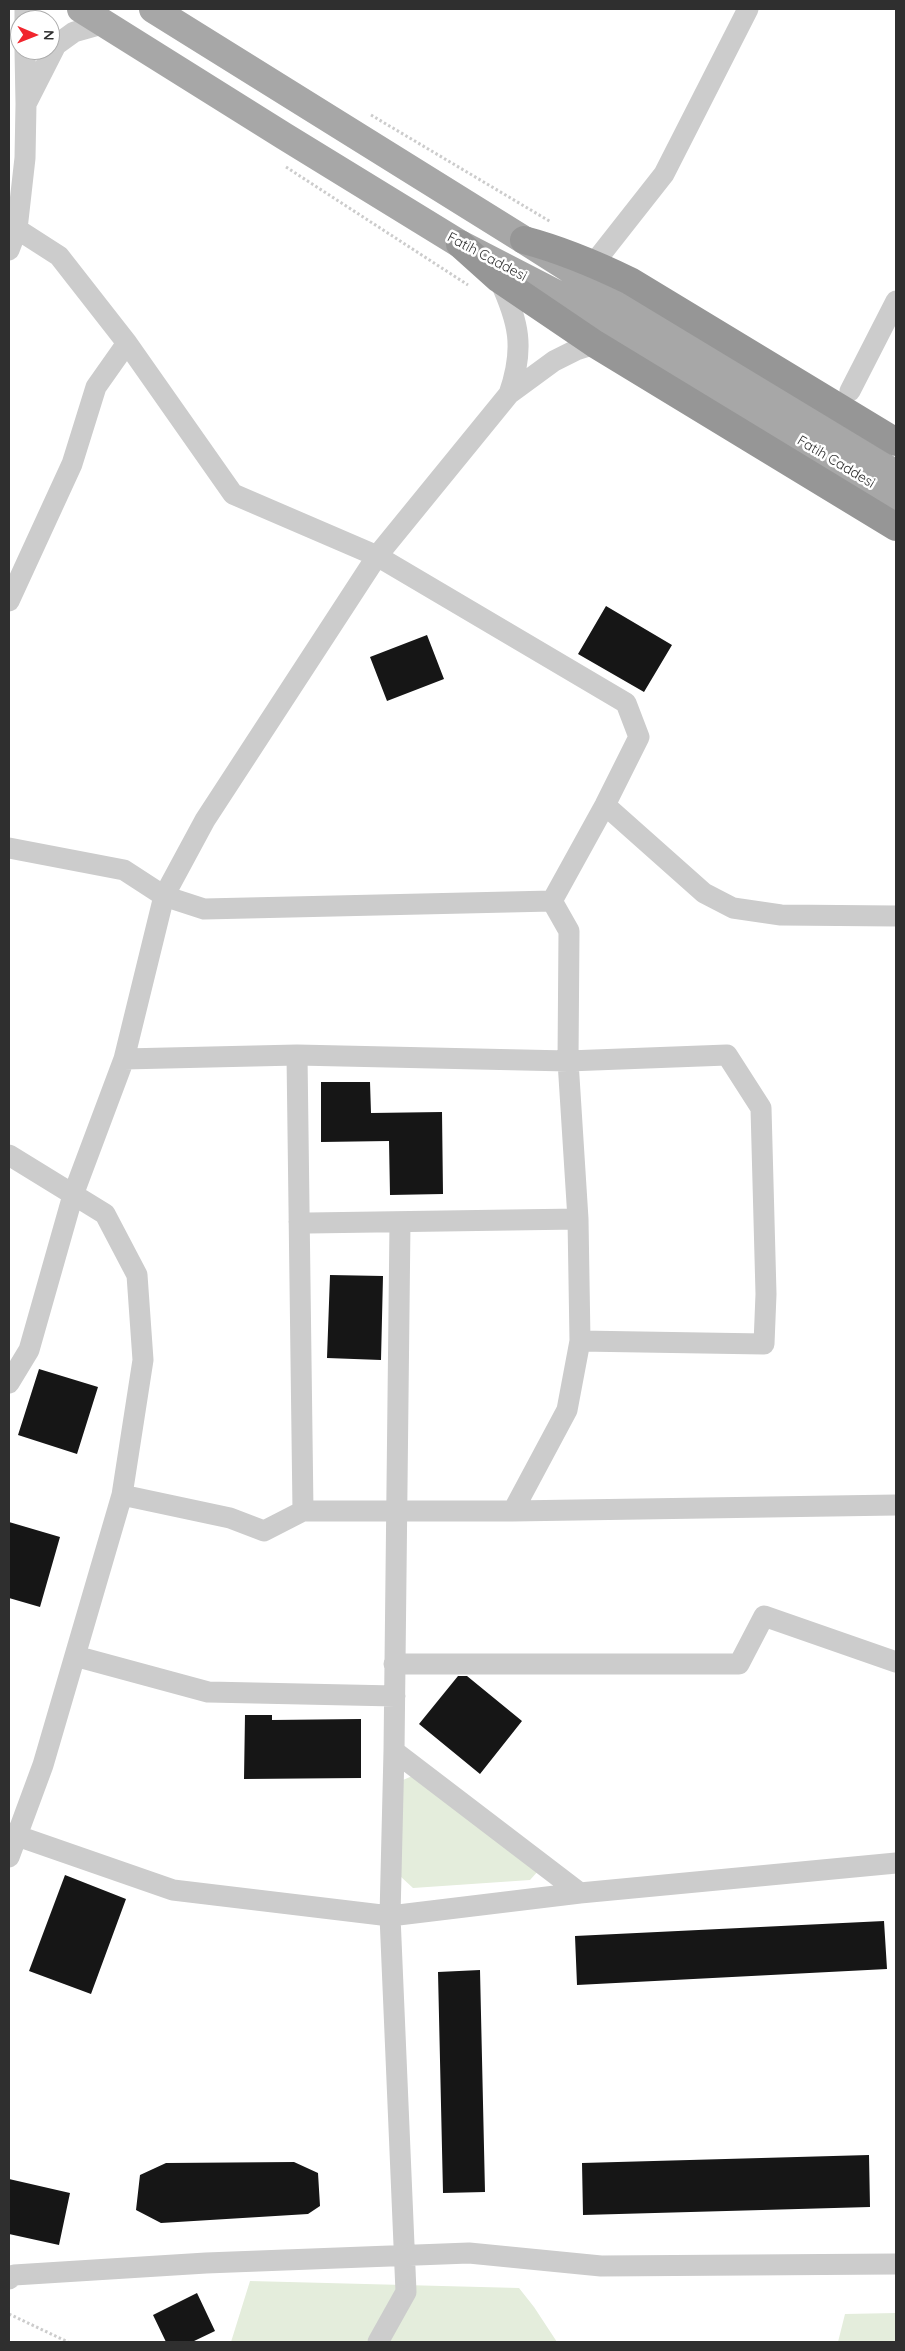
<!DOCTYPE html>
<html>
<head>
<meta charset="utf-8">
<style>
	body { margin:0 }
	#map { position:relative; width:905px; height:2351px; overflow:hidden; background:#fff; font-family:Quicksand,sans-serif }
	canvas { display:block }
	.frame { position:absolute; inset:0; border:10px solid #2f2f2f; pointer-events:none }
	.north { position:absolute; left:10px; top:10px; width:50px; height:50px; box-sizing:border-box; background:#fff; border:1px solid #acacac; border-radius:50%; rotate:91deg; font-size:14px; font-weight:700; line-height:20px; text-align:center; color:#2f2f2f }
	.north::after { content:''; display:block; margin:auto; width:18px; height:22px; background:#f1262e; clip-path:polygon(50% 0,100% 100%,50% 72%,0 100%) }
</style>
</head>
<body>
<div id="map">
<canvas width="905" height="2351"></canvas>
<div class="frame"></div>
<div class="north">N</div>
</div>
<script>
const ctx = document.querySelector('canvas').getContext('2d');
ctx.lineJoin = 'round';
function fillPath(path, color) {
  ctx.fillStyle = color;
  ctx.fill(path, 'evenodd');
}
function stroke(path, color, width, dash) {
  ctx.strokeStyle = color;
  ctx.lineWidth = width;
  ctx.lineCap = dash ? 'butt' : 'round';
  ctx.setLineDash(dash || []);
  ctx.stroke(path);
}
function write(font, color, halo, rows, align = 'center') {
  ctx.font = font + ' Quicksand,sans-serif';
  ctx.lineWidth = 5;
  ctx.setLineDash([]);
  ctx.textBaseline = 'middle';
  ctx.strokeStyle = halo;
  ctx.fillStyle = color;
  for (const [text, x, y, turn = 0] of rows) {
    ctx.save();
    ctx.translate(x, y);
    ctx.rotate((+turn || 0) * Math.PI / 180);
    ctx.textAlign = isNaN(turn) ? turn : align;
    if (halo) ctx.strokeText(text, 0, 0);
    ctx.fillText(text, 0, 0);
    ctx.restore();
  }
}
const green = new Path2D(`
	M417 1774 539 1870 530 1880 413 1888 400 1876 403 1780Z
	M250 2281 519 2288 534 2307 557 2342H231Z
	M896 2313V2342H838L845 2314Z`);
const building = new Path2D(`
	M606 606 672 645 644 692 578 654Z
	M427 635 444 679 387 701 370 657Z
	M321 1082H370L371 1113 442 1112 443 1194 390 1195 389 1141 321 1142Z
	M330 1275 383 1276 381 1360 327 1358Z
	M39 1369 98 1387 77 1454 18 1435Z
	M9 1522 60 1537 40 1607 9 1598Z
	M458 1676H467L522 1721 480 1774 419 1724Z
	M245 1715H272V1720L361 1719V1778L244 1779Z
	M65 1875 126 1899 91 1994 29 1971Z
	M884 1921 887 1969 577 1985 575 1936Z
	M480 1970 485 2192 443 2193 438 1972Z
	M869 2155 870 2207 583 2215 582 2163Z
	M294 2162 318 2173 320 2206 308 2214 161 2223 136 2210 140 2175 166 2163Z
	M9 2179 70 2193 59 2245 9 2234Z
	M197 2293 215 2331 192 2342H166L153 2315Z`);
const path = new Path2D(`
	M371 115 551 222
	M286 167 468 285
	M9 2314 68 2342`);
const minor = new Path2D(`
	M25 20V9
	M25 50 26 104 56 45 74 32 106 23
	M9 250 17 229
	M594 263 664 174 748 9
	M499 279C519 322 525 348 509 394
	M850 391 896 301
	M9 601 72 464 96 387 127 343
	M605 805 704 893 733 908 781 915 896 916
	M9 848 124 870 164 896 204 909 552 901 605 805 639 737 626 703 377 556 233 494 127 343 59 256 17 229 25 158 26 104
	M297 1055 303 1511
	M124 1059 297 1055 568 1061 727 1055 761 1108 766 1294 764 1344 580 1341
	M9 1155 105 1214 137 1275 143 1360 122 1495 43 1765 9 1857
	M299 1222 309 1223 578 1219
	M9 1383 29 1350 73 1195 124 1059 164 896 205 820 377 556 509 394 554 361 576 350 595 344
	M122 1495 230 1518 264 1531 303 1511H513L896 1505
	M513 1511 567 1410 580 1341 578 1219 568 1061 569 931 552 901
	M75 1656 208 1692 395 1696
	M394 1664H739L764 1616 896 1662
	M394 1751 580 1893 896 1863
	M9 1833 173 1890 390 1916 580 1893
	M9 2279 14 2275 206 2263 469 2253 601 2266 896 2264
	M378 2342 406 2292 390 1916 394 1751 400 1222`);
const major = new Path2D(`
	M81 9 284 136 460 244 580 306 896 499
	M153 9 524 240 812 423 896 474`);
const highway = new Path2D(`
	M524 240C562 250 595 264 630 281L896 442
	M460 244 499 279 595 344 896 527`);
const streetNames = [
	["Fatih Caddesi",487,257,28],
	["Fatih Caddesi",836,462,31]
];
fillPath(green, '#e4eddc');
fillPath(building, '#161616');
stroke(path, '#ccc', 3, [2.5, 2.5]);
stroke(minor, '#ccc', 21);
stroke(major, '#a7a7a7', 28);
stroke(highway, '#969696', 28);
write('14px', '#2f2f2f', '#fff', streetNames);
</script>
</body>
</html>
